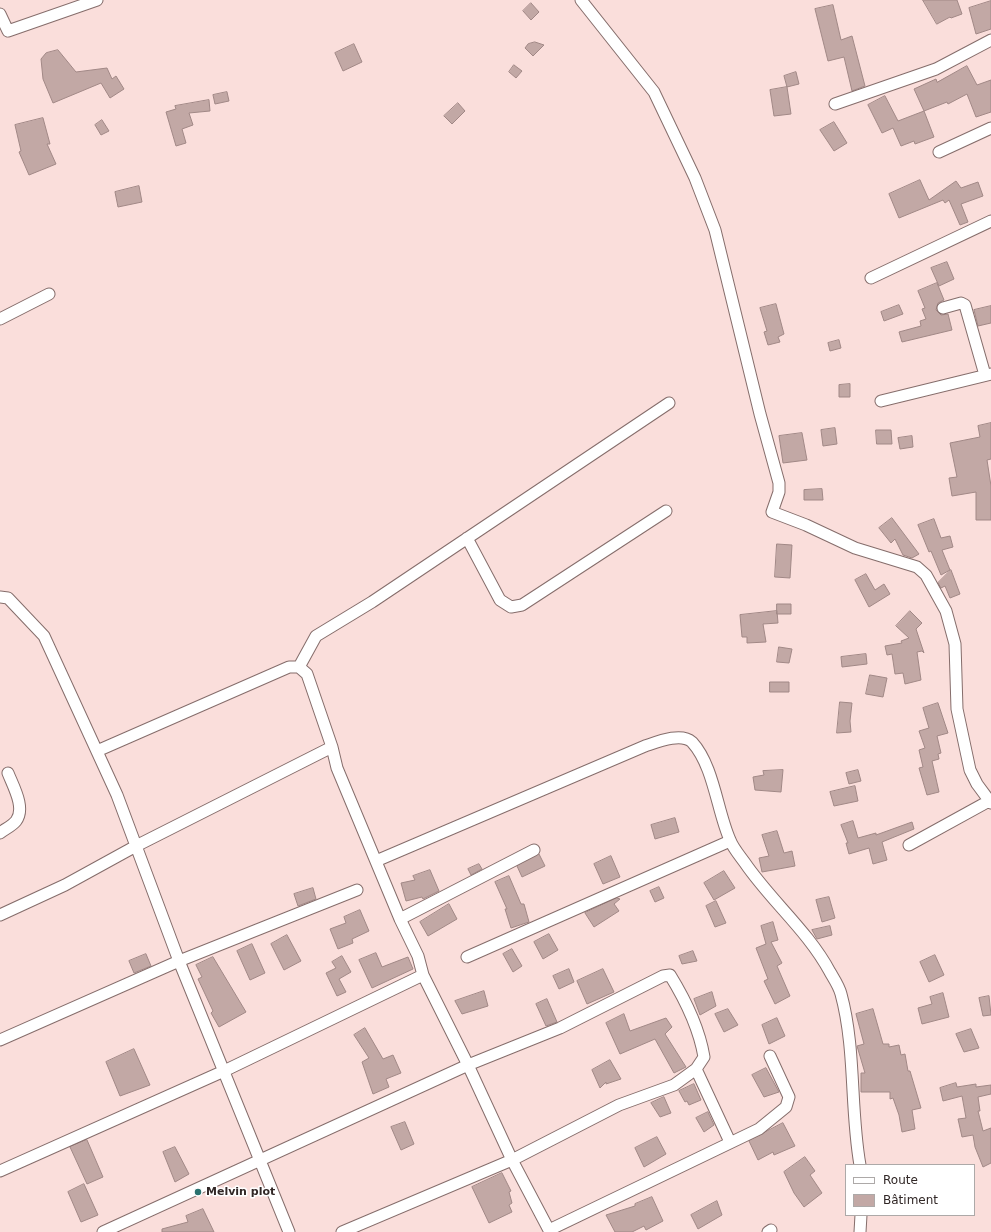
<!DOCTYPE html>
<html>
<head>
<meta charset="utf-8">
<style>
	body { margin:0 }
	#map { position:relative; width:991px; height:1232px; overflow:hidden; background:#fadedb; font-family:"DejaVu Sans",sans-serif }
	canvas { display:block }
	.legend { position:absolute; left:845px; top:1164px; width:130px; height:52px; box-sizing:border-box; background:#fff; border:1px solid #ada9a8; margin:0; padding:5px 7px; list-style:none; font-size:12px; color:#312726 }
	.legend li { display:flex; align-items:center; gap:8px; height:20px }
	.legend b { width:20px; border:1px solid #ada9a8 }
</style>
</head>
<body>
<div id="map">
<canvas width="991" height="1232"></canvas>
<ul class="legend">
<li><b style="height:5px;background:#fff"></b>Route</li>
<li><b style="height:11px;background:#c2a8a5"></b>Bâtiment</li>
</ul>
</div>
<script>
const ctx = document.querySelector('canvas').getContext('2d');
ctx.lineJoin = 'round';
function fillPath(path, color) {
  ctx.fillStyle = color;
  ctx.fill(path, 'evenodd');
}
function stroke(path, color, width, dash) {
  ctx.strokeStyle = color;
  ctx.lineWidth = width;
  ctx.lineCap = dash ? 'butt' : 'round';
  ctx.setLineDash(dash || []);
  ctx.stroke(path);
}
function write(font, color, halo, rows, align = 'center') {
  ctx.font = font + ' "DejaVu Sans",sans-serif';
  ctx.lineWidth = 3;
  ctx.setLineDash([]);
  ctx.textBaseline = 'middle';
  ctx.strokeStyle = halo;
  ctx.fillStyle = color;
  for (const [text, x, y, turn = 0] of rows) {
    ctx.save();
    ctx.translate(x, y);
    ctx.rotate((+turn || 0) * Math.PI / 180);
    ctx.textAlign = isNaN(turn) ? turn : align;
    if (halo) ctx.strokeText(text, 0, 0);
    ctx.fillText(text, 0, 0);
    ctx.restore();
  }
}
const building = new Path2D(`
	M923 0H957L962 14 951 18 950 17 937 24Z
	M991 1V29L976 34 969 8Z
	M531 3 539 12 531 20 523 11Z
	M833 5 841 40 852 36 865 86 852 91 844 57 828 61 815 9Z
	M535 42 544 45 533 56 525 48 528 44Z
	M354 44 362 62 343 71 335 53Z
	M58 50 76 72 107 68 112 79 116 76 124 89 110 98 101 83 53 103 43 79 41 59 46 53Z
	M514 65 522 71 516 78 509 72Z
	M967 66 977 85 991 80V112L976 117 967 94 948 104 947 102 924 111 914 89 936 79 937 82Z
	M796 72 799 84 787 87 784 76Z
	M787 87 791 114 774 116 770 90Z
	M227 92 229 101 215 104 213 95Z
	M885 96 898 121 924 111 934 137 915 144 914 141 901 146 893 128 882 133 868 105Z
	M209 100 210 111 189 113 193 125 182 129 186 143 176 146 166 112 176 109 175 106Z
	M458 103 465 111 452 124 444 116Z
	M43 118 50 144H47L56 164 29 175 19 152 21 151 15 125Z
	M102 120 109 131 101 135 95 125Z
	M834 122 847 143 834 151 820 130Z
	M920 180 929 200 956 181 961 188 978 182 983 196 961 204 968 222 960 225 949 200 945 203 943 200 899 218 889 194Z
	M139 186 142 202 118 207 115 192Z
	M947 262 954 279 939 286 931 268Z
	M937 283 944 300 938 303 936 310 941 315 948 314 952 330 902 342 899 332 921 326 920 321 926 319 922 309 925 308 918 291Z
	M776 304 784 334 778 337 780 342 768 345 764 332 767 331 760 308Z
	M899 305 903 314 884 321 881 312Z
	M991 306V323L978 326 974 310Z
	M839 340 841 348 830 351 828 343Z
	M850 384V397H839V385Z
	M991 423V459L987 460 991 486V520H976V492L952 496 949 478 957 477 950 443 980 437 978 426Z
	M835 428 837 444 823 446 821 430Z
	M876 430H891L892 444H877Z
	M802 433 807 460 783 463 779 436Z
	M912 436 913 447 900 449 898 438Z
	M822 489 823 500H804V490Z
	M892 518 919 554 912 558 903 555 895 539 891 543 879 528Z
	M934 519 941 538 950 536 953 547 942 550 950 570 941 575 931 551 929 552 918 525Z
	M777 544 792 545 790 578 775 577Z
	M951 570 960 594 950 598 945 586 941 588 938 583Z
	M866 574 875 590 884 584 890 594 869 607 855 580Z
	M777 604H791V614H777Z
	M777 611 778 623 763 624 766 642 747 643V637H742L740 615Z
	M910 611 922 623 916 629 924 653 922 651 917 652 921 680 905 684 903 673 895 674 892 654 887 655 885 646 902 643 901 641 909 638 896 626Z
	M779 647 792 649 789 663 777 662Z
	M866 654 867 664 842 667 841 657Z
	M870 675 887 678 883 697 866 694Z
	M770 682H789V692H770Z
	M840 702 852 703 850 721 851 732 837 733Z
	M938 703 948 733 937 736 941 753 938 754 939 759 932 761 939 792 927 795 919 768 923 767 919 750 925 748 919 731 929 728 923 708Z
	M783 770 781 792 755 790 753 777 764 775 763 771Z
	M858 770 861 781 849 784 846 773Z
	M855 786 858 801 834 806 830 792Z
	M675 818 679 832 655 839 651 825Z
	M853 821 858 838 876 833V835L912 822 914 829 882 842 887 860 873 864 869 848 849 854 846 843H848L841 825Z
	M777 831 784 853 792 851 795 866 762 872 759 858 769 856 762 835Z
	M539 854 545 866 522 877 517 866Z
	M611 856 620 877 603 884 594 864Z
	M479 864 482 869 471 875 468 869Z
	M430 870 439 891 423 899 422 897 406 901 401 883 415 880 413 876Z
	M724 871 735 888 714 900 704 883Z
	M509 876 521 904H524L529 922 511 928 505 909H507L495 882Z
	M659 887 664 898 655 902 650 891Z
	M313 888 316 899 298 906 294 894Z
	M829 897 835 918 822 922 816 900Z
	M617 898 620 899 614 904 619 911 594 927 585 913Z
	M716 901 726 923 715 927 706 906Z
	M449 904 457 919 428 936 420 922Z
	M360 910 369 931 352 939 353 943 338 949 330 929 346 923 344 917Z
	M773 922 778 940 771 942 782 963 777 966 790 996 775 1004 764 981 768 979 756 948 766 944 761 926Z
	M830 926 832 935 817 939 812 930Z
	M549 934 558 950 543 959 534 942Z
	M287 935 301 961 284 970 271 944Z
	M252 944 265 973 250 980 237 951Z
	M512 949 522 966 513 972 503 954Z
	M693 951 697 961 682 964 679 956Z
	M376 953 382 967 408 957 413 969 372 988 359 960Z
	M146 954 151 966 134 973 129 961Z
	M935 955 944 975 929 982 920 962Z
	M342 956 351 972 339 979 346 992 337 996 326 973 336 968 332 962Z
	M213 957 246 1012 219 1027 211 1013 213 1011 198 979 202 977 196 965Z
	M569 969 574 982 559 989 553 976Z
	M603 969 614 992 587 1004 577 981Z
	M484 991 488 1006 462 1014 455 1001Z
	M712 992 716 1006 700 1015 694 999Z
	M943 993 949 1017 922 1024 918 1008 932 1004 930 997Z
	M989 996 991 1015 983 1016 979 998Z
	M547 999 557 1022 546 1026 536 1004Z
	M728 1009 738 1025 724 1032 715 1014Z
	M873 1009 883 1044H889V1047L899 1045 901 1055 905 1054 908 1071H910L921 1108 912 1110 915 1129 902 1132 899 1115 893 1098 890 1099V1092H861V1073H865L857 1046 864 1044 856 1014Z
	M624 1014 630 1031 666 1018 672 1027 665 1034 686 1067 674 1073 655 1039 620 1054 606 1023Z
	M777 1018 785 1036 769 1044 762 1025Z
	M365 1028 383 1059 393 1055 401 1073 386 1079 389 1087 373 1094 362 1062 369 1058 354 1035Z
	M971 1029 979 1048 964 1052 956 1034Z
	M134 1049 150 1085 120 1096 106 1062Z
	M610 1060 621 1079 606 1084V1082L600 1088 592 1070Z
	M766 1068 779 1092 764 1097 752 1075Z
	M956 1083 957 1087 976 1084V1087L991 1085V1094L978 1097 980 1111H978L983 1131 991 1128V1163L983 1167 975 1147 973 1135 962 1137 958 1119 966 1118 962 1096 943 1101 940 1088Z
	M694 1084 701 1100 689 1105 687 1101 685 1102 679 1091Z
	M664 1097 671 1113 660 1117 651 1103Z
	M708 1112 714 1125 704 1132 696 1118Z
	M405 1122 414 1144 401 1150 391 1127Z
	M783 1123 795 1146 774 1155 773 1152 758 1160 749 1141Z
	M657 1137 666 1154 644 1167 635 1148Z
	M87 1140 103 1177 87 1184 70 1147Z
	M175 1147 189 1174 175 1182 163 1152Z
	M805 1157 815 1171 810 1175 822 1193 804 1207 794 1193 784 1172Z
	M502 1173 511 1191 509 1192 512 1203 509 1205 512 1212 489 1223 472 1187Z
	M84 1184 98 1215 81 1222 68 1192Z
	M652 1197 663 1221 646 1230 644 1226 632 1232H615L606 1215 635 1206V1204Z
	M717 1201 722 1215 698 1229 691 1215Z
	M203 1209 214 1232H162V1229L188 1222 186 1216Z`);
const minor = new Path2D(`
	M581 0 654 92 695 178 715 230 760 414 779 483V492L772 512 806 525 855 548 917 567 926 575 946 611 955 644 957 709 970 770 977 784 991 803
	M0 14 8 31 97 0
	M835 104 936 69 991 40
	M939 152 991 128
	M871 278 991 221
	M943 308 961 303 965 305 985 375
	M0 319 49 294
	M881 401 991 374
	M467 538 500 600 511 607 522 605 666 511
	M0 597 8 598 44 636 117 795 179 961 289 1232
	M299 667 316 636 372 602 669 403
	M97 751 289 667H299L307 674 332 747 337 768 400 919 418 956 423 975 468 1065 512 1160 550 1232
	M0 833C5 829 12 826 16 821 26 808 13 786 8 773
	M909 845 989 801
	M376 861 645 746C657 742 681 732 692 742 714 766 717 811 730 840 733 848 740 856 745 863 771 901 808 931 830 972 834 979 839 986 841 994 856 1049 850 1109 860 1165
	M0 915 65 885 136 846 332 747
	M400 919 534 850
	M467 957 730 841
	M0 1040 179 961 357 890
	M696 1069 730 1142
	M0 1171 224 1071 423 975
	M549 1230 759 1129 786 1107 789 1097 770 1056
	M103 1232 468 1065 560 1028 663 976 670 975C686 1001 699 1027 704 1057L696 1069 674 1085 619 1105 512 1160 342 1232
	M768 1232 771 1230
	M860 1232 861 1215`);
const markers = [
	[198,1192,4,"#29726f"]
];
const poiNames = [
	["Melvin plot",206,1192]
];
fillPath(building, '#c2a8a5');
stroke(building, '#a18886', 1);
stroke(minor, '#856d6b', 13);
stroke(minor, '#fff', 11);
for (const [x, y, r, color] of markers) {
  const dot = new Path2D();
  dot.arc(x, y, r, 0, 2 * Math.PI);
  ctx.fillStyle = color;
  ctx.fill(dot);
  stroke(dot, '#fff', 1.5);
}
write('bold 11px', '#312726', '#fff', poiNames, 'left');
</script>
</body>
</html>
